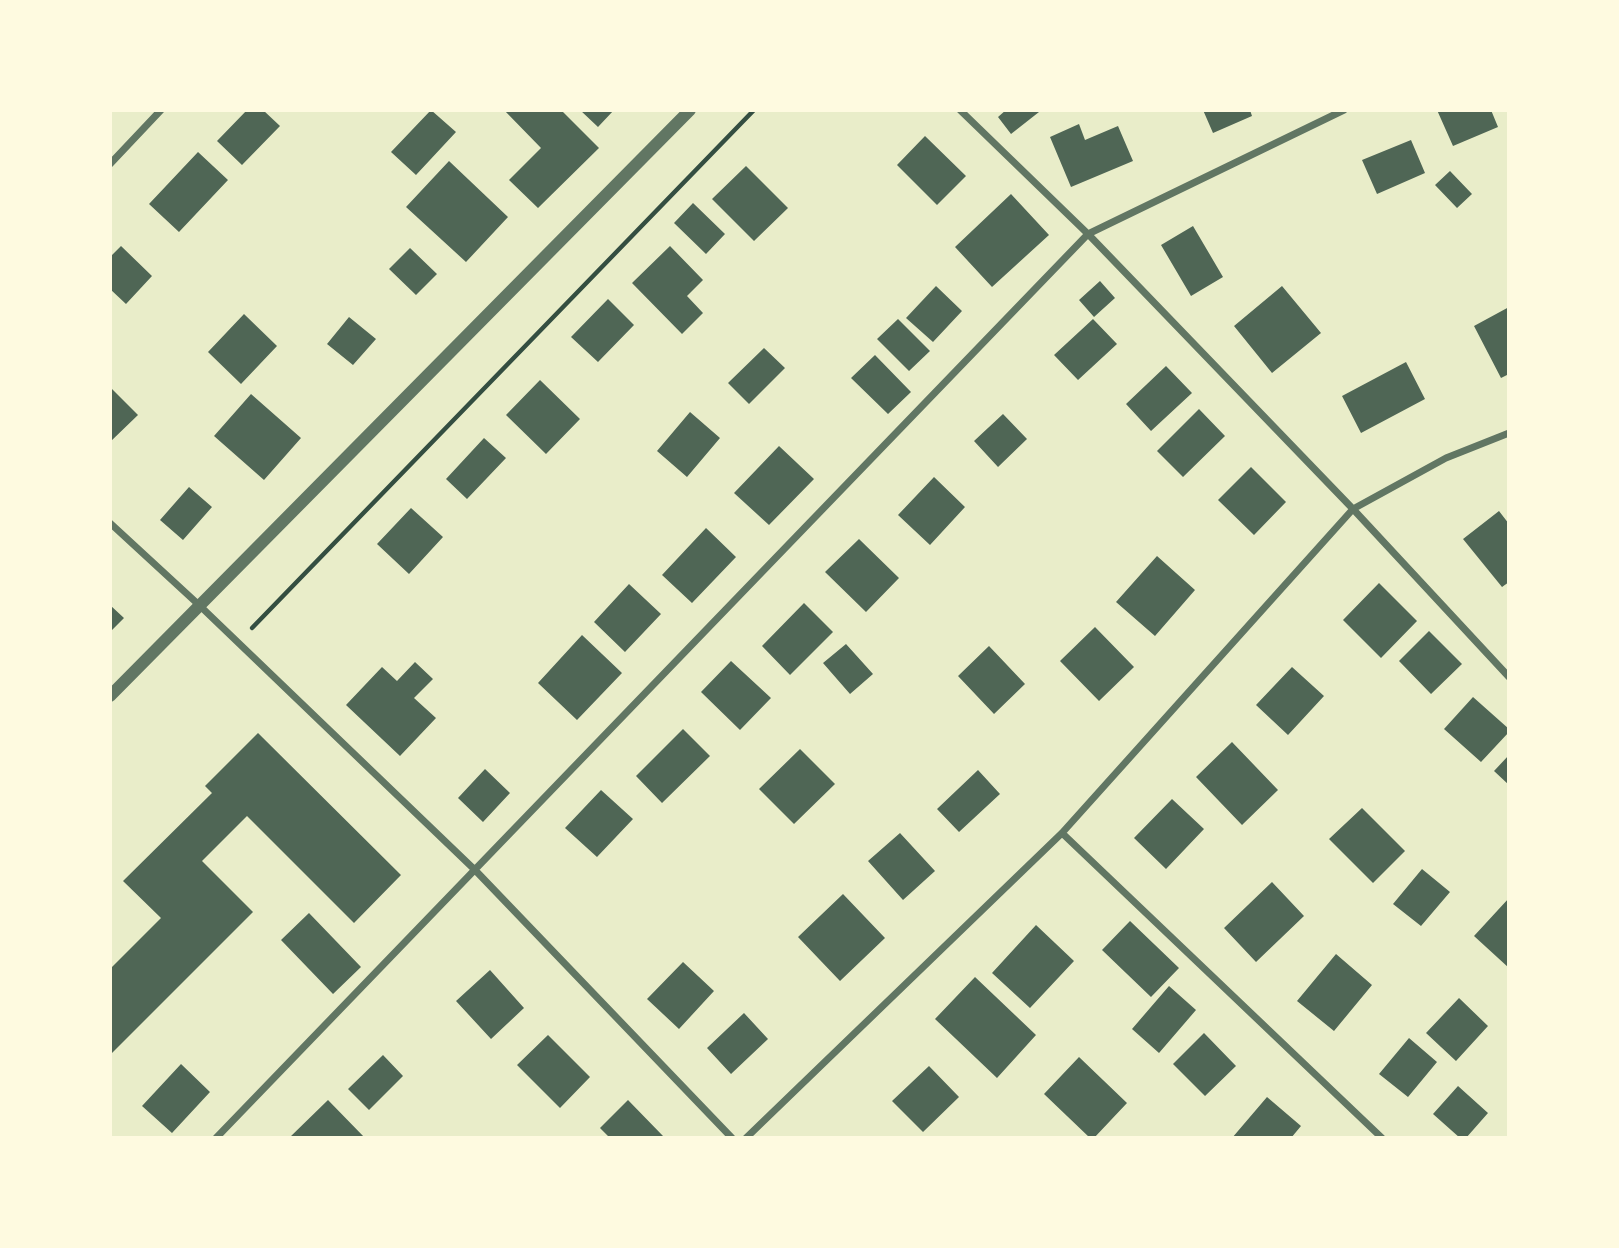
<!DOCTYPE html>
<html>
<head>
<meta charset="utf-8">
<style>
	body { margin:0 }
	#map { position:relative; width:1619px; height:1248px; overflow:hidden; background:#e9edc9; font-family:Spectral,serif }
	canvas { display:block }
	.frame { position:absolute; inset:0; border:112px solid #fefae0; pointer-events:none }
</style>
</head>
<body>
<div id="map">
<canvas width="1619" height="1248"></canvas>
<div class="frame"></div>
</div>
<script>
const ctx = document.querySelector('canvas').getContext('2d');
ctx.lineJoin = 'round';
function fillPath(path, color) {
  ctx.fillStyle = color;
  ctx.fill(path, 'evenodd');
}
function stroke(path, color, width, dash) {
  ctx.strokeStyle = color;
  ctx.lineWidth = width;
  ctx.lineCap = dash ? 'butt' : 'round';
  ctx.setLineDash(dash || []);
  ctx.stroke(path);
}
const building = new Path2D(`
	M247 110H263L280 126 242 165 217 141Z
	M431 110 456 132 416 175 391 152Z
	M504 110H561L599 148 538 208 509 180 541 148Z
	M580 110H614L598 127Z
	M1006 110H1038L1039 112 1011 134 998 117Z
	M1203 110H1250L1252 116 1213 133Z
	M1437 110H1491L1498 127 1453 146Z
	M1079 124 1085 140 1118 126 1133 161 1071 187 1050 137Z
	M925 136 966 176 937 205 897 165Z
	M1411 140 1425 173 1377 194 1362 160Z
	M198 152 228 180 179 232 149 204Z
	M449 161 508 217 466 262 406 207Z
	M746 166 788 208 754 241 712 199Z
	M1450 171 1472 194 1457 208 1435 185Z
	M1011 194 1049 235 992 287 955 247Z
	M693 203 725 234 706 254 674 223Z
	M1193 226 1223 277 1191 296 1161 245Z
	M121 246 152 276 126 304 110 289V257Z
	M670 246 703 280 687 296 703 313 682 334 632 283Z
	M410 248 437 274 416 295 389 269Z
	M1100 281 1115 298 1094 317 1079 300Z
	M936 286 962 311 933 342 906 318Z
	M1282 286 1321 333 1272 373 1234 326Z
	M608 299 634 325 598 362 571 337Z
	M1509 307V374L1501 378 1474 326Z
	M244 314 277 346 241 384 208 352Z
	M349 317 376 339 353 365 327 344Z
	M898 319 930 351 909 371 877 339Z
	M1093 319 1117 344 1078 380 1054 355Z
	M764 348 785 368 749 404 728 383Z
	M875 355 911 392 888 414 851 378Z
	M1406 362 1425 399 1361 433 1342 396Z
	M1166 366 1192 393 1151 431 1126 404Z
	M540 380 580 419 546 454 506 415Z
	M110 387 138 415 110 442Z
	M251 394 301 438 264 480 214 436Z
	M1199 409 1225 436 1183 477 1157 451Z
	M690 412 720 438 687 477 657 451Z
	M1003 414 1027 439 998 467 974 441Z
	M484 438 506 458 467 499 446 479Z
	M779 446 814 479 769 525 734 493Z
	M1251 467 1286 502 1254 535 1218 500Z
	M934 477 965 507 930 545 898 515Z
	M189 487 212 507 183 540 160 520Z
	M411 508 443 537 409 574 377 544Z
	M1499 511 1509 524V582L1502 587 1463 539Z
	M706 528 736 557 692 603 662 575Z
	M859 539 899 578 866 612 825 572Z
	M1157 556 1195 590 1155 636 1116 602Z
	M1379 583 1417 621 1381 658 1343 620Z
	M629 584 661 614 625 652 594 622Z
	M804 603 833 632 790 675 762 646Z
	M110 605 124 618 110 632Z
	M1095 627 1134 667 1099 701 1060 661Z
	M1429 631 1462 664 1431 694 1399 661Z
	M582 635 622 673 577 720 538 683Z
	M846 644 873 674 850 694 823 663Z
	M989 646 1025 684 994 714 958 676Z
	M731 661 771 698 740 730 701 692Z
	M415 662 433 679 414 698 436 718 400 756 346 705 382 667 397 681Z
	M1292 667 1324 696 1288 735 1256 705Z
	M1473 697 1509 729V732L1481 762 1444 729Z
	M683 729 710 756 662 803 636 776Z
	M258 733 401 875 354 923 247 816 202 861 253 912 110 1055V969L161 918 123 881 212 793 205 786Z
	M1232 742 1278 790 1242 825 1196 777Z
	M800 749 835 784 794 824 759 789Z
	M1509 755V785L1494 771Z
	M485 769 510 793 483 822 458 798Z
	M978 770 1000 794 959 832 937 809Z
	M601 790 633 819 597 857 565 828Z
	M1172 799 1204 829 1166 869 1134 838Z
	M1362 808 1405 851 1373 883 1329 839Z
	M900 833 935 871 903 900 868 861Z
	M1422 869 1450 892 1421 926 1393 904Z
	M1272 882 1304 916 1256 962 1224 928Z
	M843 894 885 938 840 981 798 937Z
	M1509 898V968L1474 936Z
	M309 913 361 967 333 994 281 940Z
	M1130 921 1179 968 1151 997 1102 950Z
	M1036 925 1074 961 1030 1008 992 973Z
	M1336 954 1372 985 1334 1031 1297 1001Z
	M683 962 714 991 679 1029 647 999Z
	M490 970 524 1008 491 1039 456 1001Z
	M975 977 1036 1035 997 1078 935 1019Z
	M1169 986 1196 1010 1159 1053 1132 1029Z
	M1459 998 1488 1026 1456 1061 1426 1033Z
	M744 1013 768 1039 731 1074 707 1048Z
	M1204 1033 1236 1066 1205 1096 1173 1064Z
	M548 1035 590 1077 560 1108 517 1065Z
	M1409 1038 1437 1062 1408 1097 1379 1074Z
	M383 1055 403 1076 369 1110 348 1089Z
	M1079 1057 1127 1103 1094 1138H1090L1044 1094Z
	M181 1064 210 1092 172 1133 142 1106Z
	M929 1066 959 1097 923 1132 892 1101Z
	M1458 1086 1488 1113 1466 1138H1460L1433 1114Z
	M1267 1097 1301 1126 1291 1138H1232Z
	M328 1100 365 1138H289Z
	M628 1100 663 1136 661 1138H610L600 1128Z`);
const path = new Path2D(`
	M252 628 754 110`);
const minor = new Path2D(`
	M960 110 1088 234 1353 509 1509 677
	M110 164 161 110
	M110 523 199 605 475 870 732 1138
	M1062 833 1382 1138
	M216 1138 1088 234 1344 110
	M746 1138 1062 833 1353 509 1446 458 1509 433`);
const tertiary = new Path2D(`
	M110 696 690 110`);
fillPath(building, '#4f6655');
stroke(path, '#344e41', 4.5);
stroke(minor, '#617663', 7);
stroke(tertiary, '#617663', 12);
</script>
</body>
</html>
